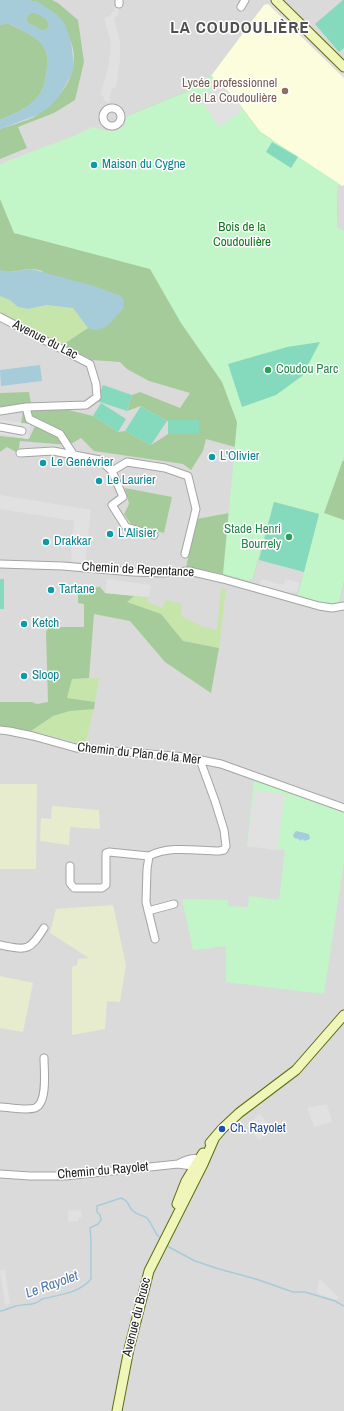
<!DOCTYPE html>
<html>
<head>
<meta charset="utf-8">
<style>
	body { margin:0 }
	canvas { display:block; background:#eeebe3 }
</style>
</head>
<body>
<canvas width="344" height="1411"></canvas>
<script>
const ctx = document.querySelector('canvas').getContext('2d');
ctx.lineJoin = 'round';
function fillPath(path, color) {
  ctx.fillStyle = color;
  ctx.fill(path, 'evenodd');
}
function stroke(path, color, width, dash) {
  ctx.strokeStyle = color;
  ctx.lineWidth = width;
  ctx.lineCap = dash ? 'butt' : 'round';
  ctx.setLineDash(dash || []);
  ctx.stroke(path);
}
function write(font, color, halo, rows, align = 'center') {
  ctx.font = font + ' "Archivo Narrow",sans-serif';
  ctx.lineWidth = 3;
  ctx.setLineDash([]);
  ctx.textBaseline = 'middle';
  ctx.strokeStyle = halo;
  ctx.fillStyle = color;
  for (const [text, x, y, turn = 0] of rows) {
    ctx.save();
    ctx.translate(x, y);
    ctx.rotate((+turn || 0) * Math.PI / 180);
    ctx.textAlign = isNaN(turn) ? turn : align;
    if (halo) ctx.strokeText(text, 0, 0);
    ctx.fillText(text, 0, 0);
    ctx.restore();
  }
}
const residential = new Path2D(`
	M0 0H344V1411H0Z`);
const education = new Path2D(`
	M268 4 344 78V185L342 186 260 132 233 97 211 76 264 5Z`);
const farmland = new Path2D(`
	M0 784H37L36 869H0Z
	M52 806 99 810 100 829 70 827 69 845 40 841 41 818 51 819Z
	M113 905 126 965 120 1002 107 1001 105 1029 72 1035V967L77 965 78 959 89 958 50 933 56 909Z
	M0 976 33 983 23 1032 0 1028Z`);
const grass = new Path2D(`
	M0 296 10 300 18 307 28 309 46 305 73 308 88 328 61 346 0 315Z
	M221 588 226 589 219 648 183 641 161 614 126 602 134 596 149 597 147 602 162 608 166 600 182 604 181 616 201 626 217 630Z
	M99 678 95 702 67 699 72 679Z
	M94 709 85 745 31 731 53 716 70 711Z`);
const forest = new Path2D(`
	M27 0H52L58 3 78 20 84 62 75 100 54 113 18 127 27 148 0 159V129C11 125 28 121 37 115 61 99 82 72 71 42 69 35 44 9 38 2Z
	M34 12C41 16 49 18 49 27L43 31 28 23 26 18 29 14Z
	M7 23C19 29 39 36 45 49 48 54 47 61 47 67 45 101 28 108 0 120V25Z
	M211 76 234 97 260 132 271 139 315 187 338 183 337 227 344 457 342 460 344 461V582L339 603 297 597 319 514 274 502 253 578 249 581 223 574 186 567 197 519 229 513 235 447 206 439 203 451 191 470 183 464 94 451 81 438 69 445 20 441 18 453 7 447 0 452V436L29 439 35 426 21 423 23 412 61 408 93 416 118 432 125 431 151 445 168 434H199V420L167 421 154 413 153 414 141 406 127 411 132 395 140 392 180 408 190 393 149 381 127 369 120 362 92 360 87 357 61 346 88 328 97 330 42 271C39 270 36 269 33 269 22 268 11 275 0 270V164L156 216 127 116 188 91Z
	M29 392 31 403 0 408V393Z
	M125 488 172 497 164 533 131 524 124 514 129 504Z
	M100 587 105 593 134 596 127 602 161 614 183 641 219 648 211 693 165 662 130 621 94 614 89 678 72 679 67 698 95 702 94 709 70 711 53 716 31 731 13 728H0V702H32L37 704 48 702 46 632 49 627H84V604L78 603V588Z`);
const park = new Path2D(`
	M211 76 234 97 260 132 338 183 337 227 344 231V457L324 513 344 520V582L339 603C325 607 311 601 297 597L319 514 274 502 253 578 249 581 223 574 237 422 222 382 181 323 150 269 14 233 0 199V164L76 135 93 127C106 131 113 134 125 126L127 116 188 91Z
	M254 780 344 812V861L324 994 226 982V946L193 950 182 899 227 900 229 906 248 907 249 896 279 900 285 850 247 846Z`);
const pitch = new Path2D(`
	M343 0H344V48L339 52 315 24Z
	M272 142 298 157 291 168 266 152Z
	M320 342 302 376 276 395 242 407 228 364 287 347Z
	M103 385 132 395 127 411 97 401Z
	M101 403 126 419 118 432 93 416Z
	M141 406 153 414 154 413 167 421 151 445 125 431Z
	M168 420H199V434H168Z
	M274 502 319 514 304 572 259 560Z
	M0 579H4V609H0Z`);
const parking = new Path2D(`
	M272 0 344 71V77L270 5Z
	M115 8H119L118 15 114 18 120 42V59L116 87 112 88 109 103 103 100 104 97 100 95 108 69 111 43 104 18 110 16Z
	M220 84 234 97 243 110 219 127 200 99Z
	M0 420 30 424 28 439 0 434Z
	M0 495 91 510 85 563 71 561 74 521 0 509Z
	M107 579 151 585 149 597 105 593Z
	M261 579 284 585 285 579 300 583 297 592 292 591 291 593 259 585Z
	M255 790 285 794 277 850 247 846Z
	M327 1104 332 1122 314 1127 307 1108Z
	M260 1114 272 1129 259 1140 246 1125Z
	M81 1210 82 1217 78 1218 79 1221 68 1222V1211Z
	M0 1270H5L10 1304 5 1305Z
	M321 1280 339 1298 336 1300 317 1293 318 1281Z`);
const water = new Path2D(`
	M0 0H27L38 2 56 14 64 22 71 41 74 66 71 75 60 95 48 108 37 115 0 129V120C28 108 45 101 47 67 47 61 48 54 45 49 39 37 19 28 7 23L0 25ZM34 13C41 16 49 18 49 27L43 31 28 23 26 18 29 14Z
	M31 269 94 286 121 296 124 300 123 309 106 327 97 330 88 328 73 308 46 305 28 309 18 307 10 300 0 296V270C9 274 22 270 31 269Z
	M40 365 42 381 1 386 0 370Z
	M296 831 309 834 310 839 304 841 303 839 300 841 299 839 294 838 293 835Z`);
const stream = new Path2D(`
	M167 1246 195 1261 219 1269 256 1279 293 1292H305L335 1301 344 1306
	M0 1311C5 1311 8 1308 13 1307 22 1303 34 1307 42 1299 58 1295 80 1293 91 1279V1241L90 1228 98 1224 101 1220 100 1215 97 1212V1206L121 1198C131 1202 127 1206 133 1211 137 1215 143 1215 147 1218 152 1223 153 1231 159 1237`);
const street = new Path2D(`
	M119 4V0
	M241 7 245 0
	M103 117a9 9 0 1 1 18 0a9 9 0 1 1-18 0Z
	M0 317 90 364 96 384 97 397 86 405 26 407 0 411
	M26 407 29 419 60 434 73 454
	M0 427 22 431
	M20 453 53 451 100 460 112 471 123 497 112 505 126 527 154 535
	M112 471 127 462 165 468 188 476 196 509 185 554
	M0 564 63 566 133 572 163 573 189 571 223 579 319 606 332 608 344 606
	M0 730 9 731 33 736 76 748 186 757 221 764 344 808
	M70 866V883L74 888H102L106 885V853L109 852 149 856
	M148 911 174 904
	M155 939 146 902 147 869 149 856C170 845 197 851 219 851L224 850 226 846 224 830 215 801 200 760
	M0 945C27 950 29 952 44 928
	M0 1107C9 1107 26 1111 35 1108 48 1103 44 1070 44 1058
	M178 1164C184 1161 192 1157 199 1159L200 1164
	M0 1174 30 1176H65L178 1164 199 1167`);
const secondary = new Path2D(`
	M276 0 344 67
	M210 1143 222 1129 239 1113 296 1070 344 1015
	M177 1204 186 1181 203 1153
	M117 1411 129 1349 149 1271 203 1164 214 1139`);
const markers = [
	[285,91,4,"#8d6e63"],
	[94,165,4,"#0f9aa8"],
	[268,370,4,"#2e9e5b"],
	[212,457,4,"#0f9aa8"],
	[43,463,4,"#0f9aa8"],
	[99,481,4,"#0f9aa8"],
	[110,534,4,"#0f9aa8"],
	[289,537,4,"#2e9e5b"],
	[46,542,4,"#0f9aa8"],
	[51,590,4,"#0f9aa8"],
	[24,624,4,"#0f9aa8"],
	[24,676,4,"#0f9aa8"],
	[222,1129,4,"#1a4fb4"]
];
const educationNames = [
	["Lycée professionnel",277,84],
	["de La Coudoulière",277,99]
];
const cultureNames = [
	["Maison du Cygne",102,165],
	["L'Olivier",220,457],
	["Le Genévrier",51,463],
	["Le Laurier",107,481],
	["L'Alisier",118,534],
	["Drakkar",54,542],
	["Tartane",59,590],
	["Ketch",32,624],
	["Sloop",32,676]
];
const parkNames = [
	["Bois de la",242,228],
	["Coudoulière",242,243]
];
const streetNames = [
	["Avenue du Lac",45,340,27],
	["Chemin de Repentance",138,570,3],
	["Chemin du Plan de la Mer",139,754,6],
	["Chemin du Rayolet",103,1171,-5],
	["Avenue du Brusc",137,1317,-76]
];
const leisureNames = [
	["Coudou Parc",276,370],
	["Stade Henri",281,530,"right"],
	["Bourrely",281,545,"right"]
];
const transitNames = [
	["Ch. Rayolet",230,1129]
];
const waterNames = [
	["Le Rayolet",52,1285,-20]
];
const districtNames = [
	["LA COUDOULIÈRE",240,28]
];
fillPath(residential, '#dbdada');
fillPath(education, '#fbfddd');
fillPath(farmland, '#e8eccf');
fillPath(grass, '#c5e5ab');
fillPath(forest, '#a6cb9a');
fillPath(park, '#c2f6c8');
fillPath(pitch, '#85d9bc');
fillPath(parking, '#e1e1e1');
fillPath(water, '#a6cbd9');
stroke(stream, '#a6cbd9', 1.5);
stroke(street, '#a4a4a4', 9);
stroke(secondary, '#5e6d0b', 11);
stroke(street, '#fff', 7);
stroke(secondary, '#f0f6b9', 9);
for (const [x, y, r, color] of markers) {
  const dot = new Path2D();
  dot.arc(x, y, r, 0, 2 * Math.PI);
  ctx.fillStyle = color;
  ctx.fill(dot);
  stroke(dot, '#fff', 1.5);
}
write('13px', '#785e54', '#fff', educationNames, 'right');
write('13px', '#0d838f', '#fff', cultureNames, 'left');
write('13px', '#11751e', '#fff', parkNames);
write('13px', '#1d1d1d', '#fff', streetNames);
write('13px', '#27864d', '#fff', leisureNames, 'left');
write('13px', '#164399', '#fff', transitNames, 'left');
write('italic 14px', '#4f77a7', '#fff', waterNames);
ctx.letterSpacing = '1px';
write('bold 17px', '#505050', '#fff', districtNames);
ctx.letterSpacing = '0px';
</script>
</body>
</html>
